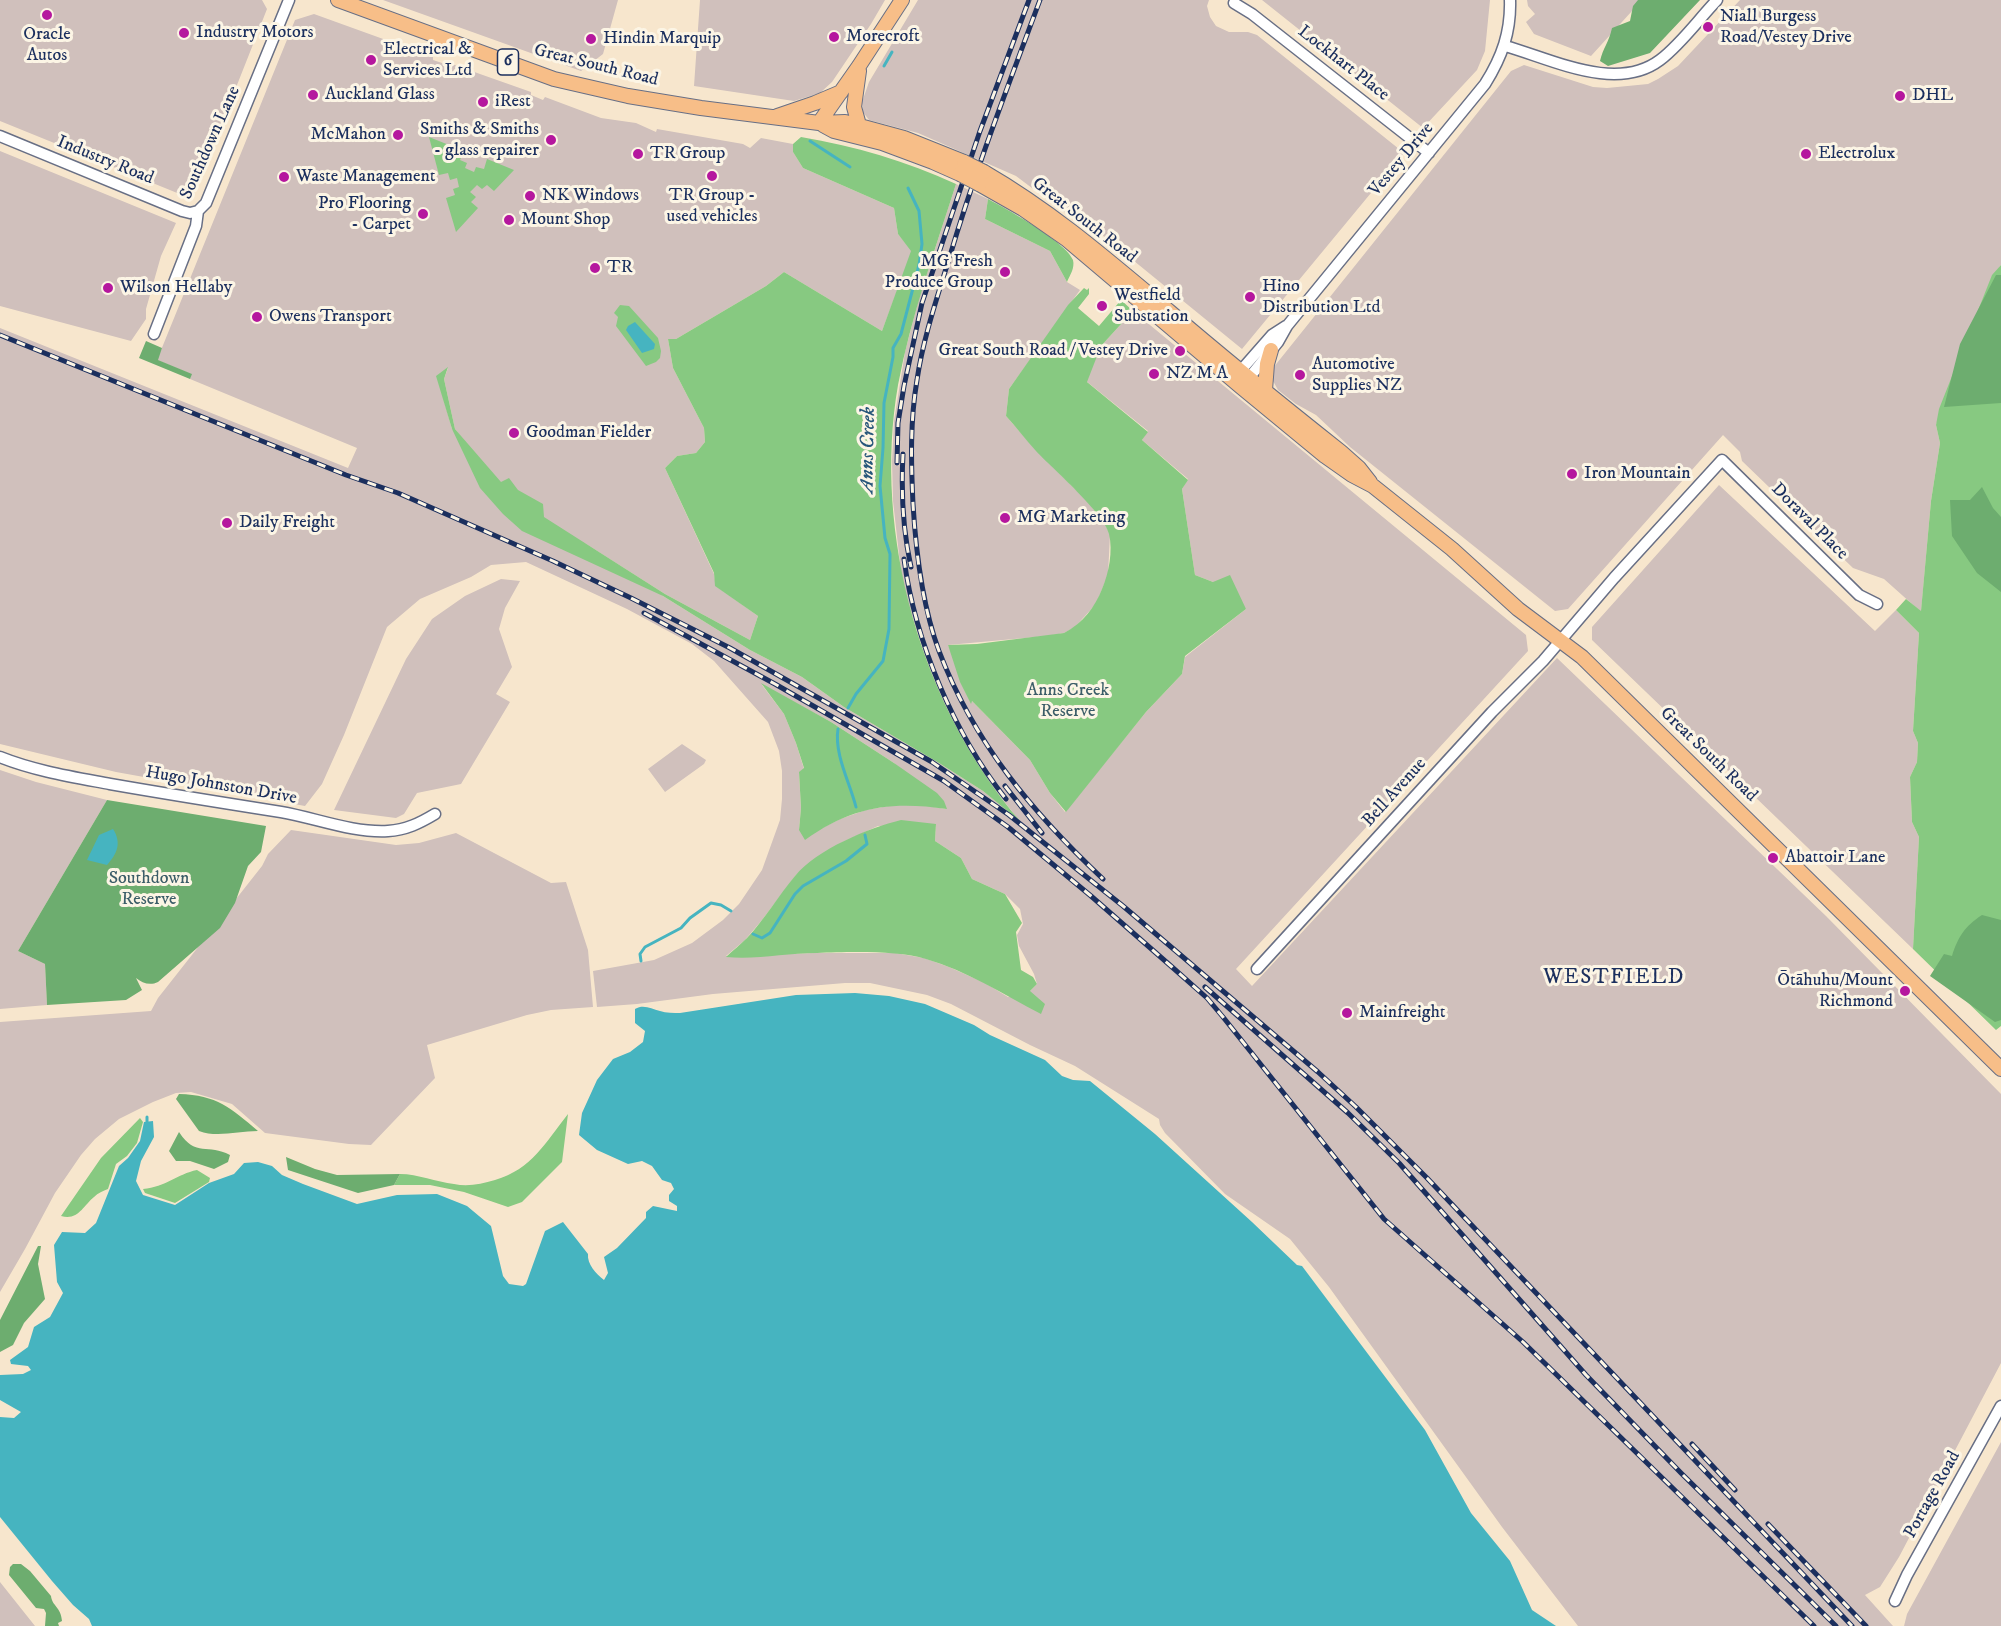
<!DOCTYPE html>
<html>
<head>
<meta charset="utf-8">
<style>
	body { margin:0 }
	canvas { display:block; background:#f7e6cd }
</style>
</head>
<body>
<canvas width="2001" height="1626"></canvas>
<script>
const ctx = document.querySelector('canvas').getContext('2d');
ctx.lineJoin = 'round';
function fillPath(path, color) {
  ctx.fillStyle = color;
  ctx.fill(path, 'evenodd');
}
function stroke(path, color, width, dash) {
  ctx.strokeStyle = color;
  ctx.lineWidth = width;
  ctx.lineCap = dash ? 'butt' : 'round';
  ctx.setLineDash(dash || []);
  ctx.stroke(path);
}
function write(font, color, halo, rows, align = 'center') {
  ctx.font = font + ' "IM FELL DW Pica",serif';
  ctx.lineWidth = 6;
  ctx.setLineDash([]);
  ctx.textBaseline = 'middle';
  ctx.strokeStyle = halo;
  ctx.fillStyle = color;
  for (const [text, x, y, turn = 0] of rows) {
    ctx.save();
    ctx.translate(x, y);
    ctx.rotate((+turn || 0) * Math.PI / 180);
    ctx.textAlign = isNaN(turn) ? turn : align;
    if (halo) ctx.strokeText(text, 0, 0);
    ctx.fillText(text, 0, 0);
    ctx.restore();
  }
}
const industrial = new Path2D(`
	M0 0H262L267 9 192 199 0 121Z
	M383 0H618L603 54 581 71Z
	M700 0H885L871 24 832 82 820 93 794 101 694 86Z
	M918 0H1209L1207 6 1210 17 1216 26 1229 32H1248L1257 35 1404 153 1242 349 1085 221 1064 212 1016 176 918 133 869 120 863 112 862 102 869 82Z
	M1262 0H1490L1485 51 1477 70 1423 128Z
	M1527 0H1642L1591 56 1534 34 1526 22 1535 14 1528 6Z
	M1740 0H2001V265L1992 277 1957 362 1936 425 1940 443 1931 501 1921 612 1884 579 1853 568 1742 461 1740 452 1723 435 1568 609 1555 611 1350 447 1316 415 1296 404 1278 390 1272 379 1273 368 1511 71 1524 65 1593 87 1607 88 1648 84 1658 79 1678 66Z
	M314 14 433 57V60L445 64 446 62 531 92V95L543 100 545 97 601 118 636 123 656 132 657 129 743 144 750 148 761 138 793 144V152L803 168 894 208 898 234 912 251 882 331 784 272 766 286 676 339H668L673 368 704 428 705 442 696 453 677 456 665 468 714 574 716 586 758 616 750 640 665 594 583 542 663 596 750 650 802 677 844 707 939 763 983 791 1018 819 988 781 957 729 926 658 910 610 901 572 893 501 892 461 894 421 905 352 919 298 956 184 988 199 985 219 1050 251 1067 282 1080 290 1009 389 1006 416 1035 449 1090 504 1107 528 1110 535 1108 575 1096 604 1075 627 1064 633 1047 636 948 645 971 700 1030 760 1050 793 1065 812 1146 712 1182 674 1185 657 1246 609 1213 582 1195 575 1182 489 1188 479 1142 440 1148 431 1086 381 1101 346 1133 311 1526 635 1528 651 1236 969 1252 986 1557 658 1826 916 2001 1094V1363L1899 1557 1880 1587 1865 1595 1893 1626H1578L1502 1527 1329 1287 1290 1239 1225 1194 1165 1133 1160 1125 1159 1119 1075 1066 1030 1045 951 1004 927 995 870 983H845L713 994 637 1004 597 1007 593 971 654 960 692 943 723 920 739 904 762 870 780 820 782 799V771L779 751 768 722 714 661 692 644 627 609 526 562 491 565 471 577 420 599 387 627 344 735 322 784 305 806 116 772 0 744V328L348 468 357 448 190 379 191 374 157 360 295 20ZM448 368 444 379 455 429 466 443 452 429 437 376ZM762 685 831 722 894 763 946 809 916 804 894 805 866 810 840 819 818 830H799L801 808 799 773 804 769 796 743 784 714ZM936 824 935 841 961 858 972 879 1005 894 1020 909 1023 924 1017 935 1019 946 1034 974 1037 984 1030 991 1008 997 985 983 949 967 924 958 895 953H814L726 956 745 940 762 920 796 875 812 862 843 842 878 826Z
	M0 151 176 223 161 256 146 309V319L131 341 0 306Z
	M1719 485 1875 631 1896 610 1919 633 1913 731 1918 743 1917 762 1910 777 1912 822 1919 837 1913 949 1592 640V627Z
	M501 579 520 581 505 608 499 629 512 667 496 694 510 702 461 784 417 793 404 814 396 818 334 810 406 659 432 619 465 596Z
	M682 744 706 760 704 764 665 792 648 769Z
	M0 770 36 782 107 800 18 951 45 964 47 1005 0 1009Z
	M291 830 396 845 419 843 456 833 551 883 566 882 588 950 593 1007 551 1010 527 1015 427 1045 435 1078 371 1145 349 1144 265 1133 232 1104 191 1092 176 1093 153 1102 119 1119 95 1139 81 1155 55 1193 25 1249 0 1292V1022L151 1011 158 998 262 866 268 854Z
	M2001 1442V1626H1904L1907 1614Z
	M0 1582 35 1626H0Z`);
const green = new Path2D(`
	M429 137 464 151 460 160 467 163 465 168 474 172 476 167 484 169 487 159 514 170 494 191 487 185 482 189 477 185 470 192 476 197 471 202 478 208 456 232 446 198 455 195 453 189 459 187 457 178 450 180 448 173 439 175Z
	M801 137C855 146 906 161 956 184 935 250 911 316 898 385 872 534 922 708 1021 822L983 791 939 763 844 707 802 677 750 650 663 596 522 531 503 514 480 488 452 429 436 376 448 367 444 379 455 429 501 482 509 478 518 490 543 504 544 517 665 594 750 640 758 616 715 586 714 573 665 468 677 456 696 453 705 442 704 428 673 368 668 339H676L766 286 784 272 882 331 911 251 898 234 894 208 803 168 793 152V144Z
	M988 199C1007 209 1066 242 1073 260 1075 268 1070 275 1067 282L1050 251 985 219Z
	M2001 265V1026L1996 1030 1913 949 1919 837 1912 822 1910 777 1917 762 1918 743 1913 731 1919 633 1896 610 1906 599 1921 611 1931 501 1940 443 1936 425 1939 409 1992 275Z
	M1084 288 1087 290 1089 288V294L1078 308 1099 326 1121 300 1133 311 1101 346 1087 382 1148 432 1142 440 1188 480 1182 489 1195 575 1213 582 1230 575 1246 609 1185 656 1182 674 1146 712 1066 812 1050 793 1030 760 972 701 971 704 960 682 948 645 977 644 1064 633C1083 623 1095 607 1102 589 1109 573 1113 551 1109 534 1105 514 1052 468 1036 451 1026 440 1016 427 1006 416L1009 389 1068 305Z
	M620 305 629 306 658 338 661 351 660 358 656 362 646 366 616 326 618 317 614 313Z
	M761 683 831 722 894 763 937 793 944 801 947 809C892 801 852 806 805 840L799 830 801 808 799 772 804 768 796 743 784 714Z
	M901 820 936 824 935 841 961 858 972 879 1005 894 1022 923 1016 932 1021 970 1033 977 1037 984 1030 991 1045 1004 1041 1014C1003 994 967 971 926 959 897 950 847 952 817 953 786 953 756 960 726 957 732 951 740 945 747 938 765 919 778 896 795 876 817 849 869 828 901 820Z
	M568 1114 562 1162 522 1202 508 1207 464 1192 430 1185H394L400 1174C418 1174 436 1182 454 1184 468 1187 481 1184 495 1180 532 1169 545 1143 568 1114Z
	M140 1118 143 1122 137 1143 127 1156 116 1164 108 1189C103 1191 98 1193 94 1197 83 1206 78 1221 61 1216L101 1158Z
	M197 1170 210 1178 209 1182 175 1203 145 1193 143 1189C166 1187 177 1174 197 1170Z`);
const forest = new Path2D(`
	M1638 0H1700L1650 53 1608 66 1600 61C1603 48 1609 42 1612 28L1630 21 1633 6Z
	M1996 275H2001V403L1944 407 1960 344Z
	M146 341 162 348 158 360 192 374 190 379 139 358Z
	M1982 487 1993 508 2001 517V592L1977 573 1952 536 1950 500H1970Z
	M107 800 266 826 261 852 248 866 235 903 220 928 158 982C150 986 142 983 136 978L142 990 126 1000 47 1005 45 964 18 951Z
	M1982 915 2001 920V1020L1995 1022 1930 976 1944 954 1952 956C1958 937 1965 926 1982 915Z
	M179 1094C217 1095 231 1108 258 1131 238 1131 217 1138 199 1131L176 1099Z
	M179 1132C196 1158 208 1143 230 1155L228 1162 214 1169 190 1161H176L169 1151Z
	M286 1157 315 1169 337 1175 400 1174 394 1185 358 1193 288 1170Z
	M38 1246H41L38 1264 45 1299 24 1323 13 1345 0 1352V1320Z
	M13 1564H21L30 1571 51 1596C52 1606 61 1607 62 1621L58 1623 59 1626H45L46 1613 44 1609 36 1608 9 1575 10 1567Z`);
const water = new Path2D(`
	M635 322 655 344 654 349 642 353 626 330 628 326Z
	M113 829C122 843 117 854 107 865L87 860 99 835Z
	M855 993 889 996 925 1004 974 1025 990 1035 1045 1060 1062 1076 1073 1080 1090 1081 1155 1134 1252 1222 1297 1265 1302 1266 1425 1430 1471 1513 1510 1561 1532 1610 1556 1626H92L89 1619 73 1605 52 1581 0 1517V1417L14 1418 21 1412 0 1400V1375L23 1374 31 1370 28 1366 11 1364 10 1360 28 1347 34 1327 50 1317 63 1293 57 1282 54 1245 62 1232 85 1233 96 1223 119 1166 128 1158 140 1141 144 1122 153 1121 154 1137 141 1161 136 1181 143 1195 175 1205 209 1183 234 1174 244 1163 258 1162 272 1166 282 1175 303 1184 357 1204 397 1195 437 1194 467 1206 491 1226 503 1276 509 1284 523 1286 526 1284 545 1231 563 1222 588 1254C587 1264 596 1274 604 1280L608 1273 604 1257 617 1248 646 1218V1212L653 1206 677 1211V1206L669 1201V1195L674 1189 671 1183 662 1180 652 1166 642 1161 628 1164 597 1150 579 1135 582 1113 597 1080 613 1059 630 1052 643 1042 645 1031 635 1023V1009C644 1004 651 1009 660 1011 666 1013 674 1013 680 1013L796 995Z`);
const stream = new Path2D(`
	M884 66 892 52
	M810 141 850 167
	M848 708 856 694 883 661 889 629 890 554 885 538 880 486 883 448 884 403 893 357V348L901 334 919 265 922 244 919 211 908 188
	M838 729C834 754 850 783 856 807
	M753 934 762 938 770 933 795 894 803 886 846 861 867 844 865 835
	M641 961 640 954 645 947 681 928 690 918 711 903 721 905 731 911
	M147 1117V1125`);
const minor = new Path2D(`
	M1234 3 1252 14 1429 153
	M1505 46C1552 59 1616 93 1660 60 1681 44 1698 20 1717 0
	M0 136 182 211 190 213 198 211
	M154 334 196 226 198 211 206 203 289 0
	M1236 376 1272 335 1286 326
	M1245 383 1278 342 1287 326 1485 84C1502 57 1511 32 1510 0
	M0 757C35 771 73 777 110 784 167 794 224 803 281 812 316 818 352 833 388 831 406 830 420 823 435 814
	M1257 969 1492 712 1543 661 1614 578 1722 460 1859 595 1877 604
	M1895 1601 1907 1575 2001 1406`);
const major = new Path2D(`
	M338 0 554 79 628 96 701 108 819 123 845 122 904 138 964 162
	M859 71 854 107 859 125
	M777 116 815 103 841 92
	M819 123 859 66 902 0
	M823 125 834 131 882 143 933 162 960 174
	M984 172C1053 212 1109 261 1170 312 1226 360 1283 406 1341 452L1359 468 1370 482
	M979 184 1023 209 1066 239 1241 387 1325 456 1352 475 1373 486 1452 549 1518 609 1582 657 2001 1069
	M1265 390 1267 364 1271 350`);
const rail = new Path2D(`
	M1040 0C1008 86 975 171 949 259 937 298 923 339 917 380 910 421 911 462 913 504 916 554 922 605 939 651 974 743 1033 813 1103 879
	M0 335 346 475 398 493 553 561 631 598 730 648 932 762 1009 815 1123 906 1318 1072 1356 1107 1427 1178 1852 1626
	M903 454C901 492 903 531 911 567
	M897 463 898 423 904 386 922 303 980 131 1029 0
	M904 559C915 641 954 734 1006 799
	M644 613 775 684 944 781 1008 827 1091 896 1172 967 1207 998 1223 1017 1384 1219 1523 1342 1814 1626
	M1005 786 1042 833
	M1205 987 1348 1113 1399 1163 1586 1375 1681 1473 1836 1626
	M1692 1444 1735 1490
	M1768 1524 1866 1626`);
const majorBridge = new Path2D(`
	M964 162 984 172
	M960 174 979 184`);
const markers = [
	[47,15,6,"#b5179e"],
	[1708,27,6,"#b5179e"],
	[184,33,6,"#b5179e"],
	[834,37,6,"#b5179e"],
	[591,39,6,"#b5179e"],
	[371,60,6,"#b5179e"],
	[313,95,6,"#b5179e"],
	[1900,96,6,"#b5179e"],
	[483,102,6,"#b5179e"],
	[398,135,6,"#b5179e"],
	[551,140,6,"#b5179e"],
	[638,154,6,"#b5179e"],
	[1806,154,6,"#b5179e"],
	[712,176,6,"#b5179e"],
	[284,177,6,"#b5179e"],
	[530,196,6,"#b5179e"],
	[423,214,6,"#b5179e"],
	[509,220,6,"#b5179e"],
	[595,268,6,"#b5179e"],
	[1005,272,6,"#b5179e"],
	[108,288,6,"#b5179e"],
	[1250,297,6,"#b5179e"],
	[1102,306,6,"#b5179e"],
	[257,317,6,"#b5179e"],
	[1180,351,6,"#b5179e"],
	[1154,374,6,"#b5179e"],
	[1300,375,6,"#b5179e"],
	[514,433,6,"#b5179e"],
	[1572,474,6,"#b5179e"],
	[1005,518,6,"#b5179e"],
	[227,523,6,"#b5179e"],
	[1773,858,6,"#b5179e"],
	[1905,991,6,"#b5179e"],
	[1347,1013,6,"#b5179e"]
];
const shields = [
	[508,62,21]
];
const shieldNames = [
	["6",508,62]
];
const poiNames = [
	["Niall Burgess",1720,17],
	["Road/Vestey Drive",1720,38],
	["Industry Motors",196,33],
	["Oracle",47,35,"center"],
	["Autos",47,56,"center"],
	["Morecroft",846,37],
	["Hindin Marquip",603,39],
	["Electrical &",383,50],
	["Services Ltd",383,71],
	["Auckland Glass",325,95],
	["DHL",1912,96],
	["iRest",495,102],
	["Smiths & Smiths",539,130,"right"],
	["- glass repairer",539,151,"right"],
	["McMahon",386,135,"right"],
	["TR Group",650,154],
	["Electrolux",1818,154],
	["Waste Management",296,177],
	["NK Windows",542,196],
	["TR Group -",712,196,"center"],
	["used vehicles",712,217,"center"],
	["Pro Flooring",411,204,"right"],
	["- Carpet",411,225,"right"],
	["Mount Shop",521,220],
	["MG Fresh",993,262,"right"],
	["Produce Group",993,283,"right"],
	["TR",607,268],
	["Hino",1262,287],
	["Distribution Ltd",1262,308],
	["Wilson Hellaby",120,288],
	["Westfield",1114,296],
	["Substation",1114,317],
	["Owens Transport",269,317],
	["Great South Road / Vestey Drive",1168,351,"right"],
	["Automotive",1312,365],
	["Supplies NZ",1312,386],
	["NZ M A",1166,374],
	["Goodman Fielder",526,433],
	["Iron Mountain",1584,474],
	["MG Marketing",1017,518],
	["Daily Freight",239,523],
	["Abattoir Lane",1785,858],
	["Ōtāhuhu/Mount",1893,981,"right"],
	["Richmond",1893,1002,"right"],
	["Mainfreight",1359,1013]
];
const streetNames = [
	["Lockhart Place",1343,64,38],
	["Great South Road",596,66,14],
	["Southdown Lane",211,143,-66],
	["Vestey Drive",1402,160,-50],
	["Industry Road",105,161,22],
	["Great South Road",1084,221,38],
	["Doraval Place",1809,522,45],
	["Great South Road",1708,755,44],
	["Hugo Johnston Drive",221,786,10],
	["Bell Avenue",1395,793,-48],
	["Portage Road",1933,1495,-61]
];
const parkNames = [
	["Anns Creek",1068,691],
	["Reserve",1068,712],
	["Southdown",149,879],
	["Reserve",149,900]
];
const waterNames = [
	["Anns Creek",869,450,-89]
];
const quarterNames = [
	["WESTFIELD",1614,979]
];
fillPath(industrial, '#d0c0bc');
fillPath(green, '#87c981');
fillPath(forest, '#6dad6f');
fillPath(water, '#46b4c0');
stroke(stream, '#46b4c0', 3);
stroke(minor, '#686f85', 13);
stroke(major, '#686f85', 16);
stroke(minor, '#fff', 10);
stroke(major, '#f7be88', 14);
stroke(rail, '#1b2f5e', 5);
stroke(rail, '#fcf5e5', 3, [9]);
stroke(majorBridge, '#686f85', 16, []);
stroke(majorBridge, '#f7be88', 14);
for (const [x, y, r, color] of markers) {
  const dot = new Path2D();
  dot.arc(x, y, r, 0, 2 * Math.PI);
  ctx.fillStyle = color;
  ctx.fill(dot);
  stroke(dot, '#fcf5e5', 2);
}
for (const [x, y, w] of shields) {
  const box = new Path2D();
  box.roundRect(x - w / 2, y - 13, w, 26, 4.5);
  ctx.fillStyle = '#fcf5e5';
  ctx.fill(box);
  stroke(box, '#1b2f5e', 1.5);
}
write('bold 16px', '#1b2f5e', null, shieldNames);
write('18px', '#1b2f5e', '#fcf5e5', poiNames, 'left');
write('18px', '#1b2f5e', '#fcf5e5', streetNames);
write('18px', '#3b5d68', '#fcf5e5', parkNames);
write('italic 20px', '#28577b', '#fcf5e5', waterNames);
ctx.letterSpacing = '1.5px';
write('21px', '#1b2f5e', '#fcf5e5', quarterNames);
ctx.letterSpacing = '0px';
</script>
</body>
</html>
